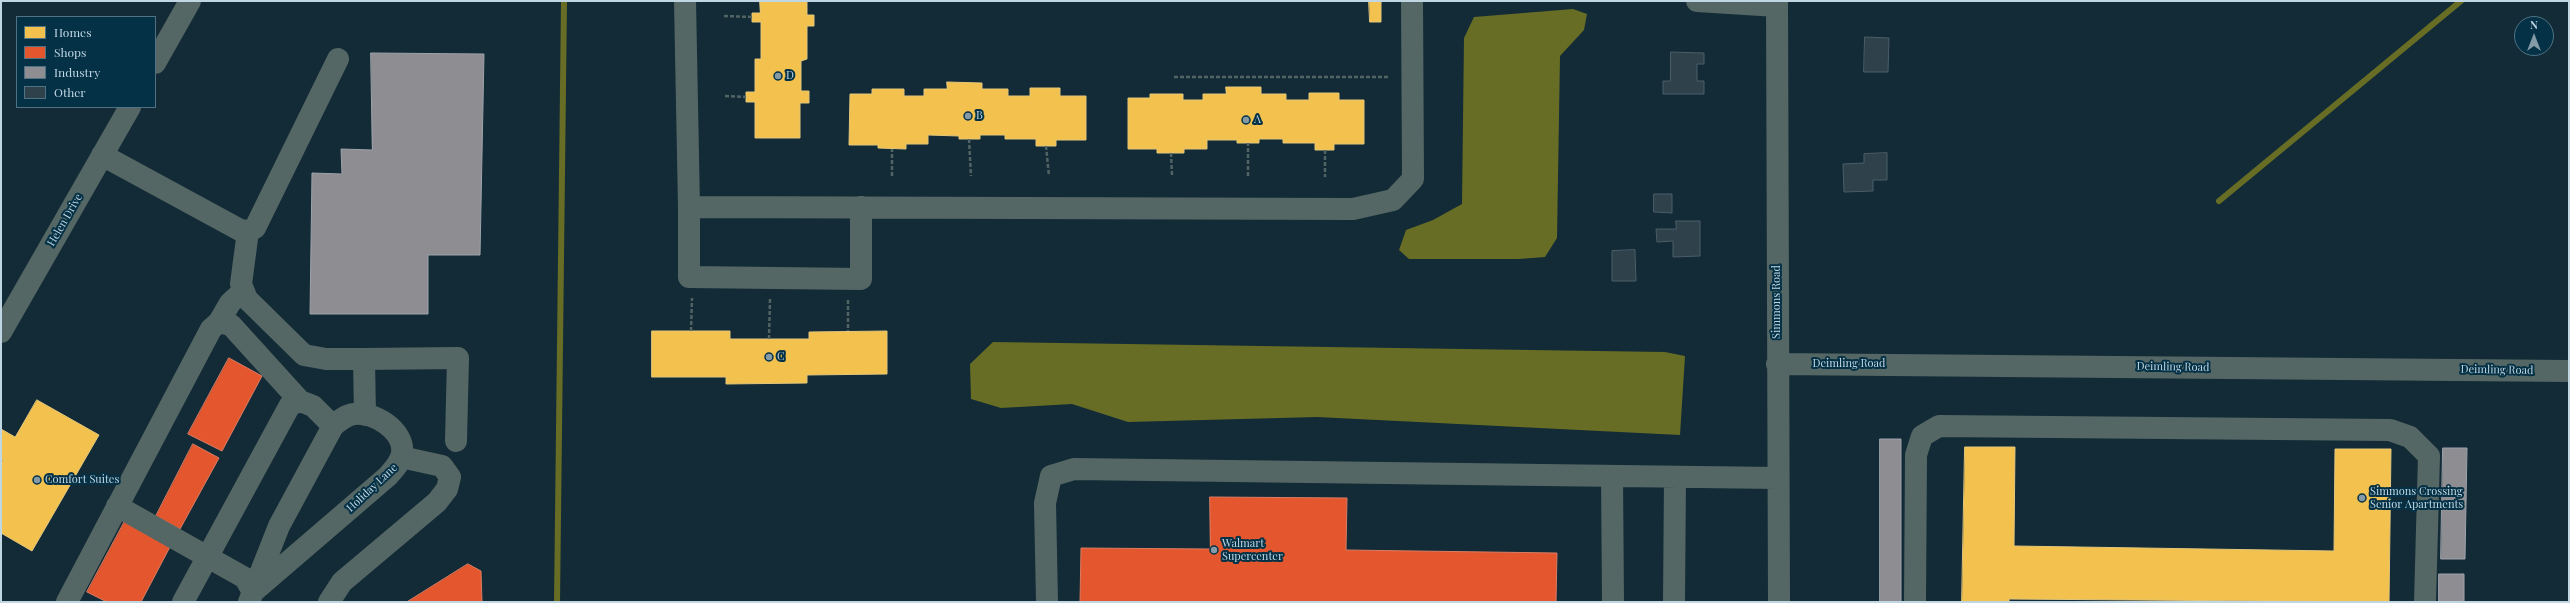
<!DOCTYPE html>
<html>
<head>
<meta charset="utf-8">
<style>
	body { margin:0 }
	#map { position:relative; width:2570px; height:603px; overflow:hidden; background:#132b36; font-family:"Playfair Display",serif }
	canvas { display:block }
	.frame { position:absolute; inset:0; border:2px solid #c1d6e3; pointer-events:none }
	.legend { position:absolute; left:16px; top:16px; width:140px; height:92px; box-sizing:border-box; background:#043145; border:1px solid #507384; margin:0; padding:5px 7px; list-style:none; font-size:12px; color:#c1d6e3 }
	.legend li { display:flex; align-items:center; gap:8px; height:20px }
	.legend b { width:20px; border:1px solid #507384 }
	.north { position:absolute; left:2514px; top:16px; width:40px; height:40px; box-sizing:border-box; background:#043145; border:1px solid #507384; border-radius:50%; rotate:0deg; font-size:11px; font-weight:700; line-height:16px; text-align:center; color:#c1d6e3 }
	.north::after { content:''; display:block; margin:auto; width:14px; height:18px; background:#849aa6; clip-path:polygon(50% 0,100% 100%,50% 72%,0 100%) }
</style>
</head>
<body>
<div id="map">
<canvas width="2570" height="603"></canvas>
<div class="frame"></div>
<ul class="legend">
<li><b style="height:11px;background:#f2c14e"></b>Homes</li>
<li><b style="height:11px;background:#e4572e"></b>Shops</li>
<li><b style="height:11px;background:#8d8d92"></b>Industry</li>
<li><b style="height:11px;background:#2f424b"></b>Other</li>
</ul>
<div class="north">N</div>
</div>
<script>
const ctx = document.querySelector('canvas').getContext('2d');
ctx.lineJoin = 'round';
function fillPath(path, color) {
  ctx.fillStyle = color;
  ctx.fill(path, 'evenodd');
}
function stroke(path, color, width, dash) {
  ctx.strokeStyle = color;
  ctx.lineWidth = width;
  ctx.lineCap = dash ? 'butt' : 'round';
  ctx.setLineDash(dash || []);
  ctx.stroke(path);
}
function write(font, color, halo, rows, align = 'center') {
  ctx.font = font + ' "Playfair Display",serif';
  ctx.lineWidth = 4;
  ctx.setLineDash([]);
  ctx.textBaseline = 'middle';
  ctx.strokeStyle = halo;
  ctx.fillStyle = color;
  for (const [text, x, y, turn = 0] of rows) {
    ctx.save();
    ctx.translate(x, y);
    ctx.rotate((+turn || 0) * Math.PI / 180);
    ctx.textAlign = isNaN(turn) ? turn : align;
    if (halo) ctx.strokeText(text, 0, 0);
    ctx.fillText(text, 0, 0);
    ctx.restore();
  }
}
const water = new Path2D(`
	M1573 9 1587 14 1584 30 1560 56 1557 238 1545 257 1519 259H1409L1399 250 1406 230 1433 220 1462 204 1464 38 1474 17Z
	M993 342 1665 352 1685 356 1680 435 1317 417 1128 422 1072 404 1001 408 971 399 970 364Z`);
const homes = new Path2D(`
	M760 1H807V15H814V26H807V59L801 61V91H809V103H800V138H755V102H746V92H755V59H761V22H752V13H760Z
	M1369 1H1381V22H1370Z
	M947 82 982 83V89H1008V96H1030V88H1060V96H1086V140H1056V146H1036V139H1005V135H980V139H959V136L928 135V144H906V149L878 148V145H849L850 94H872V89H904V96H924V89H947Z
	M1226 87H1261V94H1286V100H1309V93H1339V100H1364V144H1334V150H1315V143H1283V139H1259V143H1237V140H1207V149H1184V153H1157V149H1128V98H1150V94H1183V100H1203V94H1226Z
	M652 331H730V339H809V332L887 331V374L807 375V383L726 384V377H652Z
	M37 400 99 435 32 551 1 533V464L3 460 1 458V429L15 437Z
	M1965 447H2015L2014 546 2334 551 2335 449H2391L2389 602 2009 599V602H1962Z`);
const shops = new Path2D(`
	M229 358 262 376 222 451 188 434Z
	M193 444 219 458 180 529 156 516Z
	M1210 497 1347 498 1346 550 1557 553 1556 602H1080L1081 548 1210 549Z
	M125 521 171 545 141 602H107L87 592Z
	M468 564 481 571 482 602H407Z`);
const industry = new Path2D(`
	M371 53 484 54 480 255H428V314H310L312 173 342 174 341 149 372 150Z
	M1880 439H1901V602H1880Z
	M2443 448H2467L2465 559H2441Z
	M2439 574H2464V602H2439Z`);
const stream = new Path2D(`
	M2219 201 2461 1
	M557 602 564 1`);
const building = new Path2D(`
	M1865 37 1889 38 1888 72H1864Z
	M1671 52 1704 53V64H1697V81H1704V94H1663V81H1670Z
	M1887 153V180H1873V191L1844 192 1843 164 1864 163V154Z
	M1654 194H1672V213L1654 212Z
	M1676 221H1700V256L1673 257V241L1657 242 1656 229H1676Z
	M1635 250 1636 281H1612V251Z`);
const path = new Path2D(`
	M724 16 752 17
	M1174 77H1388
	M725 96 746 97
	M969 139 971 176
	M1046 146 1049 176
	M1325 150V177
	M1171 153 1172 176
	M892 176V149
	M1248 176V143
	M848 300V331
	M691 331 692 298
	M769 339 770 299`);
const minor = new Path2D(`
	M685 1 689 207 1353 209 1393 200 1413 179 1412 1
	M1697 1 1777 6
	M1777 1 1779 602
	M155 63 190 1
	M102 155 240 230 248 231 255 228 338 59
	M689 207V277L861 279V207
	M248 231 241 284 247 299 304 355 326 359H364L365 415
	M219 322 230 303 242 292
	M1 332 130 107
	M364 359 458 358 456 441
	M1777 364 2569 371
	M1612 476 1613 602
	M117 506 245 578 253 592
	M67 602 211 329 219 322 231 325 300 401
	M183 602 290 405 300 401 313 406 333 426
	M249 602 279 526 333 426C340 420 346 415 354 414 374 411 405 431 402 453 401 462 394 469 388 476L253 592
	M329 602 342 582 437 502 447 489 450 477 442 466 401 457
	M1047 602 1045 503 1051 476 1074 469 1777 478
	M1674 602 1675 477
	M1915 602 1916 455 1922 436 1939 426 2390 430 2410 437 2429 456 2425 602`);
const markers = [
	[778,76,4,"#849aa6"],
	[968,116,4,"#849aa6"],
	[1246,120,4,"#849aa6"],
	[769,357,4,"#849aa6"],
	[37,480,4,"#849aa6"],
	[2362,498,4,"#849aa6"],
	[1214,550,4,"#849aa6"]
];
const poiNames = [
	["D",786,76],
	["B",976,116],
	["A",1254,120],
	["C",777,357],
	["Comfort Suites",45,480],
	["Simmons Crossing",2370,492],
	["Senior Apartments",2370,505],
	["Walmart",1222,544],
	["Supercenter",1222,557]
];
const streetNames = [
	["Helen Drive",65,220,-60],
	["Simmons Road",1777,302,-90],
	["Deimling Road",1849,364],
	["Deimling Road",2173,367,1],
	["Deimling Road",2497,370,1],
	["Holiday Lane",372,488,-43]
];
fillPath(water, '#676d24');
fillPath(homes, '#f2c14e');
stroke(homes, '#e3c77b', 1);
fillPath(shops, '#e4572e');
stroke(shops, '#da7d64', 1);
fillPath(industry, '#8d8d92');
stroke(industry, '#9da3aa', 1);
stroke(stream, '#676d24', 6);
fillPath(building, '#2f424b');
stroke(building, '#4b5e68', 1);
stroke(path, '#526364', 2.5, [4, 2]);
stroke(minor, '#556765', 22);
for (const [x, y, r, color] of markers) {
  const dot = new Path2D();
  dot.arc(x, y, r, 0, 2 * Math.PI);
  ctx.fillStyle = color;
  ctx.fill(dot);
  stroke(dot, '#043145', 1.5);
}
write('11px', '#c1d6e3', '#043145', poiNames, 'left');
write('11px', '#c1d6e3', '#043145', streetNames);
</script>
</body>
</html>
